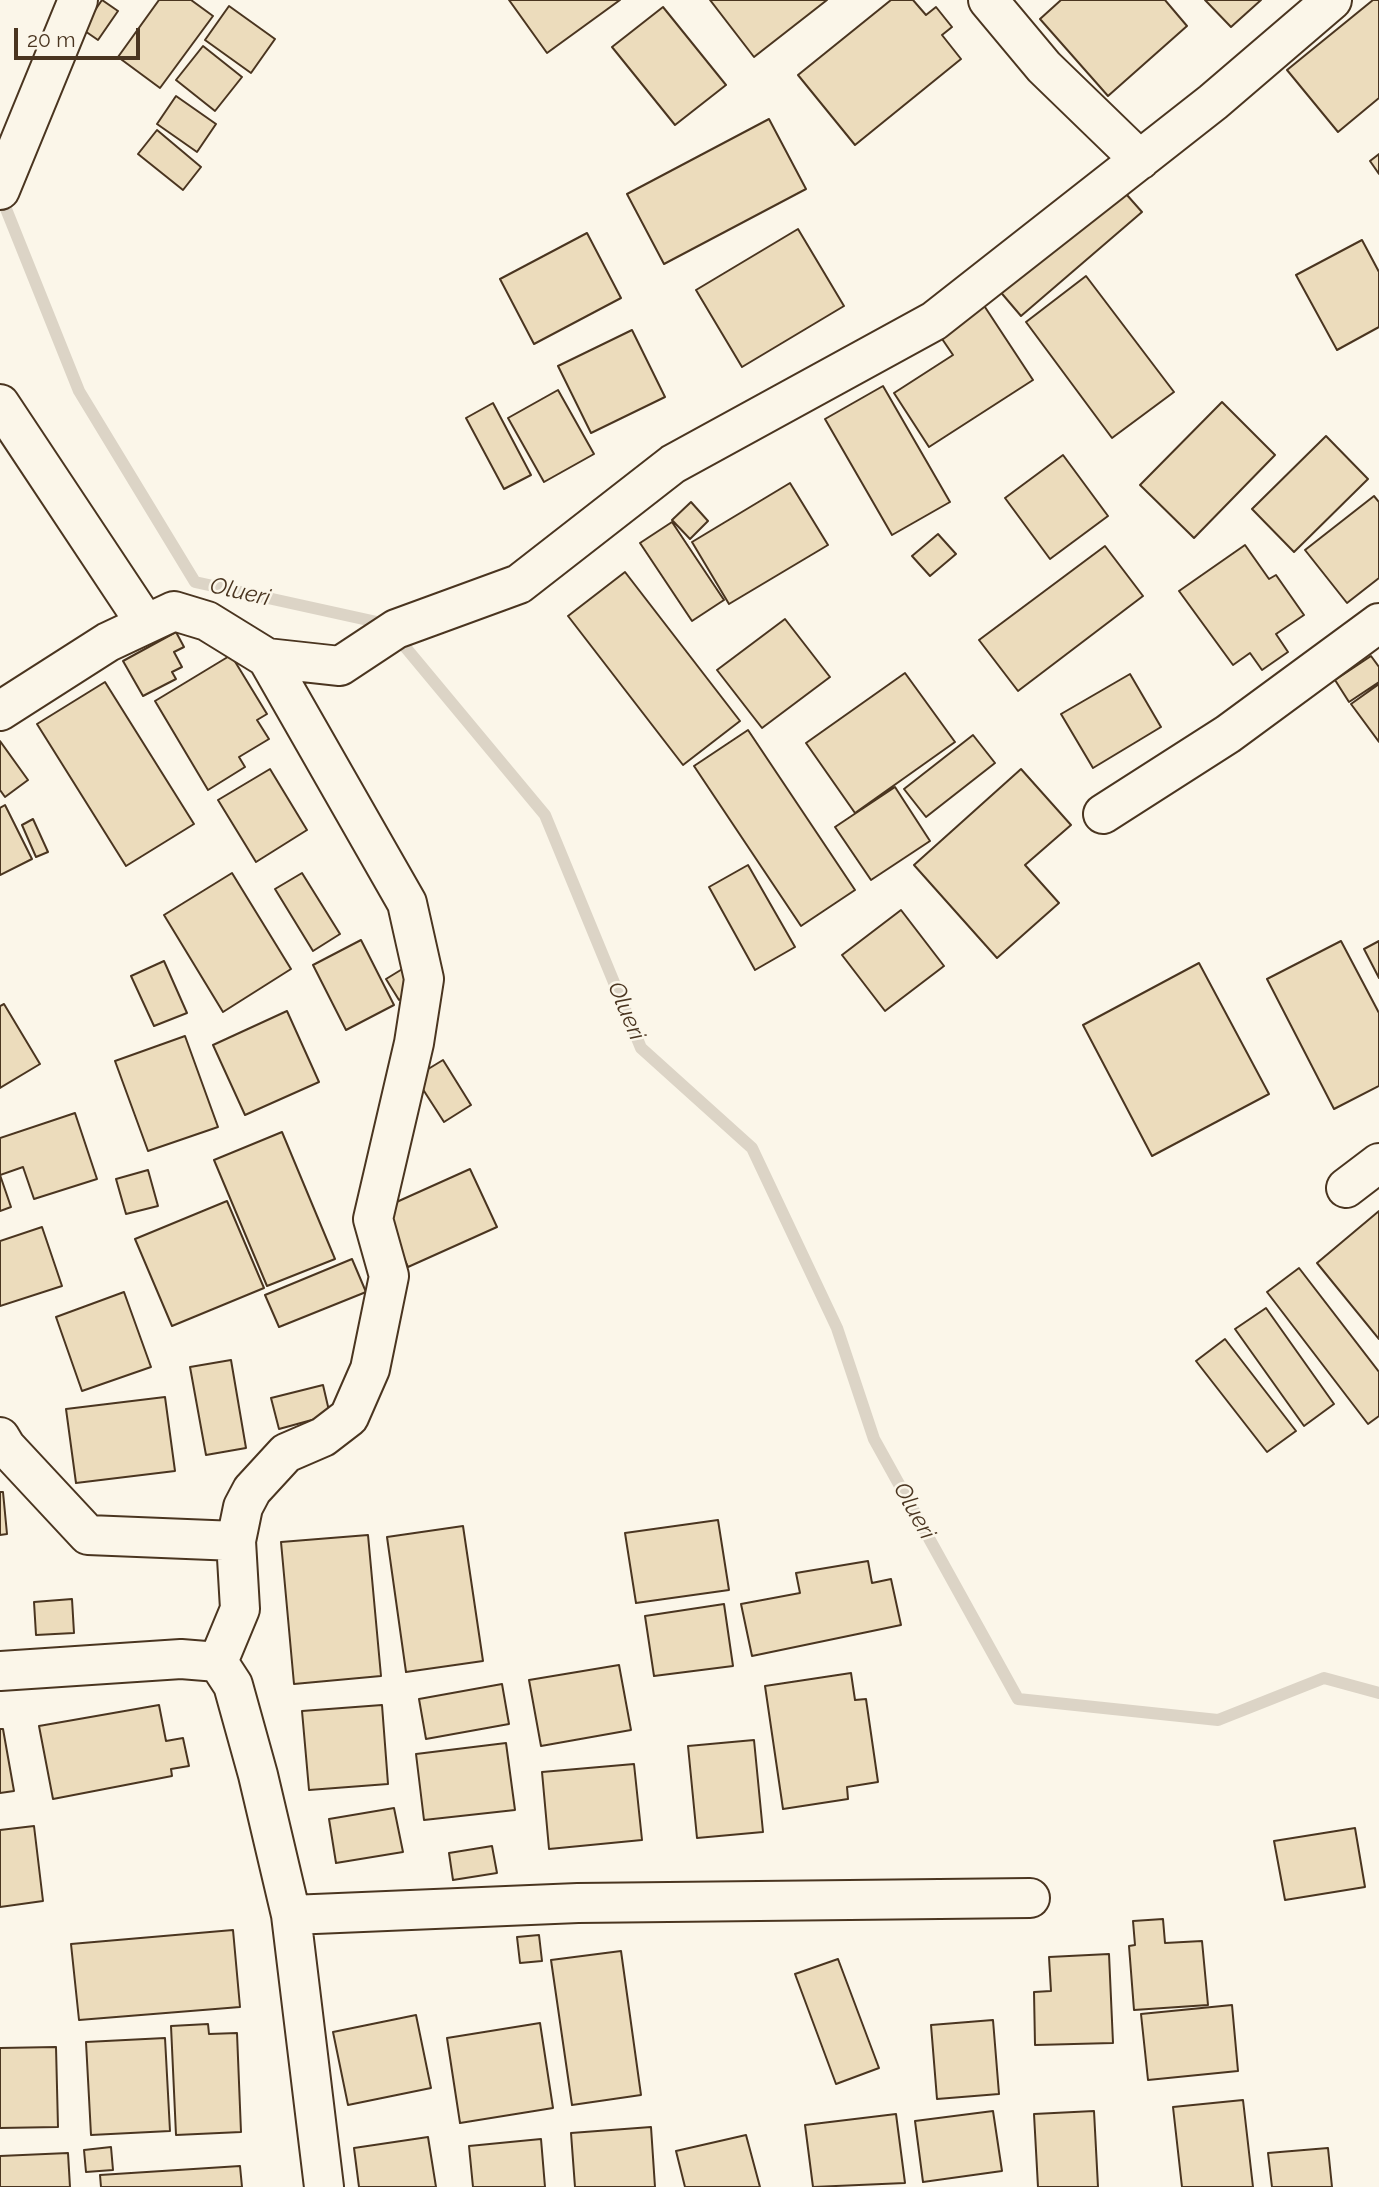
<!DOCTYPE html>
<html>
<head>
<meta charset="utf-8">
<style>
	body { margin:0 }
	#map { position:relative; width:1379px; height:2187px; overflow:hidden; background:#fbf6e9; font-family:Raleway,sans-serif }
	canvas { display:block }
	.scale { position:absolute; left:14px; top:28px; width:126px; height:32px; box-sizing:border-box; border:4px solid #4a3520; border-top:0; padding-left:9px; font-size:21px; line-height:24px; white-space:nowrap; color:#4a3520; -webkit-text-stroke:5px #fbf6e9; paint-order:stroke }
</style>
</head>
<body>
<div id="map">
<canvas width="1379" height="2187"></canvas>
<div class="scale">20 m</div>
</div>
<script>
const ctx = document.querySelector('canvas').getContext('2d');
ctx.lineJoin = 'round';
function stroke(path, color, width, dash) {
  ctx.strokeStyle = color;
  ctx.lineWidth = width;
  ctx.lineCap = dash ? 'butt' : 'round';
  ctx.setLineDash(dash || []);
  ctx.stroke(path);
}
function fillPath(path, color) {
  ctx.fillStyle = color;
  ctx.fill(path, 'evenodd');
}
function write(font, color, halo, rows, align = 'center') {
  ctx.font = font + ' Raleway,sans-serif';
  ctx.lineWidth = 5;
  ctx.setLineDash([]);
  ctx.textBaseline = 'middle';
  ctx.strokeStyle = halo;
  ctx.fillStyle = color;
  for (const [text, x, y, turn = 0] of rows) {
    ctx.save();
    ctx.translate(x, y);
    ctx.rotate((+turn || 0) * Math.PI / 180);
    ctx.textAlign = isNaN(turn) ? turn : align;
    if (halo) ctx.strokeText(text, 0, 0);
    ctx.fillText(text, 0, 0);
    ctx.restore();
  }
}
const stream = new Path2D(`
	M0 194 79 391 195 582 386 624 545 815 641 1048 752 1148 837 1328 874 1439 1018 1699 1218 1720 1324 1678 1379 1693`);
const building = new Path2D(`
	M102 0 118 11 98 40 82 29Z
	M159 0H191L213 16 160 88 118 57Z
	M509 0H620L547 53Z
	M710 0H827L754 57Z
	M891 0H913L926 15 936 7 952 27 942 35 961 59 855 145 798 75Z
	M1061 0H1165L1187 26 1108 96 1040 19Z
	M1205 0H1261L1231 27Z
	M1373 0H1379V98L1338 132 1287 70Z
	M229 6 275 39 251 73 205 40Z
	M663 7 726 85 675 125 612 47Z
	M203 46 242 77 215 111 176 80Z
	M176 96 216 124 197 152 157 124Z
	M769 119 806 189 664 264 627 194Z
	M157 130 201 167 183 190 138 154Z
	M1379 154V174L1370 161Z
	M1119 186 1142 212 1021 316 998 289Z
	M798 229 844 306 742 367 696 290Z
	M587 233 621 298 534 344 500 279Z
	M1362 240 1379 272V327L1337 350 1296 275Z
	M1086 276 1174 392 1112 438 1026 322Z
	M981 301 1033 380 929 447 894 393 953 355 936 330Z
	M632 330 665 397 591 433 558 366Z
	M883 386 950 502 892 535 825 419Z
	M558 390 594 454 544 482 508 418Z
	M1222 402 1275 455 1194 538 1140 485Z
	M493 403 531 475 504 489 466 418Z
	M1326 436 1368 479 1294 552 1252 509Z
	M1063 455 1108 516 1050 559 1005 498Z
	M790 483 828 545 729 604 692 542Z
	M1374 496 1379 502V578L1347 603 1305 550Z
	M691 502 708 521 690 539 672 520Z
	M672 522 724 600 692 621 640 543Z
	M938 534 956 554 930 576 912 556Z
	M1245 545 1269 579 1276 575 1304 615 1276 634 1288 652 1262 670 1250 653 1233 665 1179 591Z
	M1105 546 1143 596 1018 691 979 640Z
	M625 572 740 721 683 765 568 616Z
	M785 619 830 677 762 728 717 670Z
	M176 632 184 647 174 652 182 667 172 672 176 679 143 696 123 661Z
	M231 655 267 714 257 720 269 739 239 757 245 767 208 790 155 701Z
	M1371 656 1379 667V682L1349 702 1335 680Z
	M905 673 955 742 855 813 806 743Z
	M1130 674 1161 727 1093 768 1061 714Z
	M105 682 194 824 126 866 37 724Z
	M1379 684V742L1351 704Z
	M748 730 855 890 801 926 694 766Z
	M973 735 995 763 926 817 904 789Z
	M0 741 28 780 5 797 0 790Z
	M270 769 307 830 256 862 218 800Z
	M1021 769 1071 825 1025 865 1059 903 997 958 914 865Z
	M895 787 930 841 871 880 835 827Z
	M5 805 32 859 0 875V808Z
	M33 819 48 852 36 857 22 825Z
	M748 865 795 947 755 970 709 887Z
	M232 873 291 969 223 1012 164 915Z
	M302 873 340 934 313 951 275 889Z
	M901 910 944 966 885 1011 842 955Z
	M361 940 394 1005 346 1030 313 965Z
	M1341 941 1379 1013V1086L1334 1109 1267 979Z
	M1379 941V978L1364 949Z
	M164 961 187 1013 154 1026 131 976Z
	M1199 963 1269 1094 1152 1156 1083 1025Z
	M404 968 417 988 399 1000 386 979Z
	M4 1004 40 1064 0 1088V1006Z
	M287 1011 319 1082 245 1115 213 1045Z
	M185 1036 218 1127 148 1151 115 1061Z
	M443 1060 471 1105 444 1122 415 1077Z
	M75 1113 97 1179 34 1199 23 1167 0 1175 11 1207 0 1211V1138Z
	M282 1132 335 1259 267 1286 214 1160Z
	M470 1169 497 1227 408 1267 381 1209Z
	M148 1170 158 1206 126 1214 116 1179Z
	M227 1201 264 1288 172 1326 135 1239Z
	M1379 1211V1339L1317 1263Z
	M42 1227 62 1286 0 1306V1241Z
	M352 1259 366 1292 279 1327 265 1295Z
	M1299 1268 1379 1372V1416L1368 1424 1267 1292Z
	M124 1292 151 1367 82 1391 56 1317Z
	M1266 1308 1334 1404 1304 1426 1235 1329Z
	M1225 1339 1296 1431 1267 1452 1196 1361Z
	M231 1360 246 1448 206 1455 190 1367Z
	M323 1385 330 1415 279 1429 271 1398Z
	M165 1397 175 1471 76 1483 66 1409Z
	M0 1492H3L7 1534 0 1535Z
	M718 1520 729 1590 636 1603 625 1533Z
	M463 1526 483 1661 406 1672 387 1537Z
	M368 1535 381 1676 294 1684 281 1542Z
	M868 1561 872 1583 891 1579 901 1625 752 1656 741 1604 800 1593 796 1573Z
	M72 1599 74 1633 36 1635 34 1602Z
	M724 1604 733 1666 654 1676 645 1616Z
	M619 1665 631 1730 541 1746 529 1680Z
	M851 1673 855 1700 866 1699 878 1782 847 1787 848 1799 783 1809 765 1686Z
	M502 1684 509 1724 426 1739 419 1699Z
	M159 1705 166 1741 183 1738 189 1766 171 1769 172 1776 53 1799 39 1726Z
	M382 1705 388 1784 309 1790 302 1711Z
	M0 1729H3L14 1791 0 1793Z
	M754 1740 763 1832 697 1838 688 1746Z
	M506 1743 515 1810 424 1820 416 1754Z
	M634 1764 642 1840 549 1849 542 1772Z
	M394 1808 403 1852 336 1863 329 1819Z
	M34 1826 43 1901 0 1907V1830Z
	M1355 1828 1365 1887 1285 1900 1274 1841Z
	M492 1846 497 1873 453 1880 449 1853Z
	M1163 1919 1165 1943 1202 1941 1208 2005 1134 2010 1129 1946 1135 1945 1133 1921Z
	M233 1930 240 2007 79 2020 71 1944Z
	M539 1935 542 1961 520 1963 517 1937Z
	M621 1951 641 2095 572 2105 551 1960Z
	M1109 1954 1113 2043 1035 2045 1034 1992 1051 1991 1049 1957Z
	M838 1959 879 2068 836 2084 795 1974Z
	M1232 2005 1238 2071 1148 2080 1141 2014Z
	M416 2015 431 2088 348 2105 333 2032Z
	M993 2020 999 2094 937 2099 931 2025Z
	M540 2023 553 2108 460 2123 447 2038Z
	M208 2024 209 2034 237 2033 241 2132 176 2135 171 2026Z
	M165 2038 170 2131 91 2135 86 2042Z
	M56 2047 58 2127 0 2128V2048Z
	M1243 2100 1253 2187H1182L1173 2107Z
	M993 2111 1002 2171 923 2182 915 2121Z
	M1094 2111 1098 2187H1038L1034 2114Z
	M896 2114 905 2183 813 2187 805 2125Z
	M651 2127 655 2187H575L571 2133Z
	M746 2135 760 2187H685L676 2151Z
	M428 2137 436 2187H359L354 2148Z
	M541 2139 545 2187H473L469 2146Z
	M111 2147 113 2170 86 2172 84 2150Z
	M1328 2148 1332 2187H1272L1268 2153Z
	M68 2153 70 2187H0V2156Z
	M240 2166 242 2187H101L100 2175Z`);
const minor = new Path2D(`
	M988 0 1044 67 1140 160
	M0 190 78 0
	M0 404 146 624
	M0 711 108 642 174 611 207 621 267 658 340 666 396 629 519 584 673 464 934 321 1213 102 1332 0
	M1103 814 1228 734 1379 623
	M1346 1188 1379 1163
	M0 1437 6 1447 88 1535 236 1541
	M218 1662 240 1609 236 1541 243 1507 252 1490 286 1453 323 1437 349 1417 370 1369 389 1276 373 1219 414 1043 424 979 407 903 267 658
	M218 1662 233 1685 258 1775 291 1915 324 2187
	M0 1671 181 1659 218 1662
	M291 1915 578 1903 1030 1898`);
const waterNames = [
	["Olueri",240,592,13],
	["Olueri",626,1011,67],
	["Olueri",914,1511,61]
];
stroke(stream, '#dcd4c6', 12);
fillPath(building, '#ecdcbc');
stroke(building, '#4a3520', 2);
stroke(minor, '#4a3520', 42);
stroke(minor, '#fbf6e9', 38);
write('italic 23px', '#4a3520', '#fbf6e9', waterNames);
</script>
</body>
</html>
